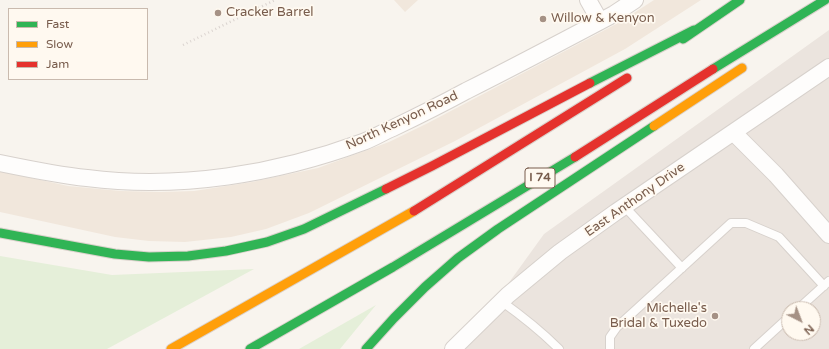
<!DOCTYPE html>
<html>
<head>
<meta charset="utf-8">
<style>
	body { margin:0 }
	#map { position:relative; width:829px; height:349px; overflow:hidden; background:#f8f4ee; font-family:"Varela Round",sans-serif }
	canvas { display:block }
	.legend { position:absolute; left:8px; top:8px; width:140px; height:72px; box-sizing:border-box; background:#fff9f0; border:1px solid #c9baae; margin:0; padding:5px 7px; list-style:none; font-size:12px; color:#785c4c }
	.legend li { display:flex; align-items:center; gap:8px; height:20px }
	.legend b { width:20px; border:1px solid #c9baae }
	.north { position:absolute; left:781px; top:301px; width:40px; height:40px; box-sizing:border-box; background:#fff9f0; border:1px solid #c9baae; border-radius:50%; rotate:138deg; font-size:11px; font-weight:700; line-height:16px; text-align:center; color:#785c4c }
	.north::after { content:''; display:block; margin:auto; width:14px; height:18px; background:#a59185; clip-path:polygon(50% 0,100% 100%,50% 72%,0 100%) }
</style>
</head>
<body>
<div id="map">
<canvas width="829" height="349"></canvas>
<ul class="legend">
<li><b style="height:5px;background:#30b455"></b>Fast</li>
<li><b style="height:5px;background:#ff9f0a"></b>Slow</li>
<li><b style="height:5px;background:#e5322d"></b>Jam</li>
</ul>
<div class="north">N</div>
</div>
<script>
const ctx = document.querySelector('canvas').getContext('2d');
ctx.lineJoin = 'round';
function fillPath(path, color) {
  ctx.fillStyle = color;
  ctx.fill(path, 'evenodd');
}
function stroke(path, color, width, dash) {
  ctx.strokeStyle = color;
  ctx.lineWidth = width;
  ctx.lineCap = dash ? 'butt' : 'round';
  ctx.setLineDash(dash || []);
  ctx.stroke(path);
}
function write(font, color, halo, rows, align = 'center') {
  ctx.font = font + ' "Varela Round",sans-serif';
  ctx.lineWidth = 3.5;
  ctx.setLineDash([]);
  ctx.textBaseline = 'middle';
  ctx.strokeStyle = halo;
  ctx.fillStyle = color;
  for (const [text, x, y, turn = 0] of rows) {
    ctx.save();
    ctx.translate(x, y);
    ctx.rotate((+turn || 0) * Math.PI / 180);
    ctx.textAlign = isNaN(turn) ? turn : align;
    if (halo) ctx.strokeText(text, 0, 0);
    ctx.fillText(text, 0, 0);
    ctx.restore();
  }
}
const residential = new Path2D(`
	M394 0H418L405 12Z
	M654 0H701L625 49 455 141 309 213 266 229 231 237 185 242 149 241 115 237 0 212V171L68 186 121 191 161 192 194 191 252 182 318 168 389 142 428 123 620 22Z`);
const industrial = new Path2D(`
	M829 30V349H461L544 234ZM789 309H813V333H789Z`);
const green = new Path2D(`
	M0 256 112 275 254 269 107 349H0Z
	M376 305 340 349H299Z`);
const path = new Path2D(`
	M183 45 275 0`);
const lane = new Path2D(`
	M624 206 682 268
	M501 301C522 316 541 331 559 349
	M798 309 829 281
	M610 349V337L617 327 731 223H746L779 237 824 286
	M754 349 789 317`);
const street = new Path2D(`
	M588 0 600 21
	M734 133 776 175 829 235
	M0 163C29 169 58 175 87 178 180 190 276 174 363 142 374 138 383 132 393 128 418 116 442 104 466 91 516 66 565 40 614 14L635 0
	M453 349 508 295 560 252 616 212 829 67`);
const fast = new Path2D(`
	M683 39 740 0
	M713 69 825 0
	M590 83 694 30
	M0 233 115 254 149 257 188 256 226 251 267 242 304 229 386 189
	M250 349 393 267 575 157
	M366 349 394 318 425 287 458 258 498 229 654 126`);
const slow = new Path2D(`
	M654 126 742 68
	M171 349 414 211`);
const jam = new Path2D(`
	M575 157 713 69
	M386 189 432 166 590 83
	M414 211 627 78`);
const markers = [
	[218,13,4,"#a59185"],
	[543,19,4,"#a59185"],
	[715,316,4,"#a59185"]
];
const shields = [
	[540,178,30]
];
const shieldNames = [
	["I 74",540,178]
];
const poiNames = [
	["Cracker Barrel",226,13],
	["Willow & Kenyon",551,19],
	["Michelle's",707,309,"right"],
	["Bridal & Tuxedo",707,324,"right"]
];
const streetNames = [
	["North Kenyon Road",402,121,-25],
	["East Anthony Drive",635,200,-35]
];
fillPath(residential, '#f1e7dc');
fillPath(industrial, '#ebe4de');
fillPath(green, '#e5efd9');
stroke(lane, '#d7d1cc', 10);
stroke(street, '#d7d1cc', 18);
stroke(fast, '#dad1cb', 11);
stroke(slow, '#dad1cb', 11);
stroke(jam, '#dad1cb', 11);
stroke(path, '#dad3cf', 2.5, [1, 3]);
stroke(lane, '#fefdfc', 8);
stroke(street, '#fefdfc', 16);
stroke(fast, '#30b455', 9);
stroke(slow, '#ff9f0a', 9);
stroke(jam, '#e5322d', 9);
for (const [x, y, r, color] of markers) {
  const dot = new Path2D();
  dot.arc(x, y, r, 0, 2 * Math.PI);
  ctx.fillStyle = color;
  ctx.fill(dot);
  stroke(dot, '#fff9f0', 1.5);
}
for (const [x, y, w] of shields) {
  const box = new Path2D();
  box.roundRect(x - w / 2, y - 10, w, 20, 3);
  ctx.fillStyle = '#fff9f0';
  ctx.fill(box);
  stroke(box, '#785c4c', 1);
}
write('bold 12px', '#785c4c', null, shieldNames);
write('13px', '#785c4c', '#fff9f0', poiNames, 'left');
write('13px', '#785c4c', '#fff9f0', streetNames);
</script>
</body>
</html>
